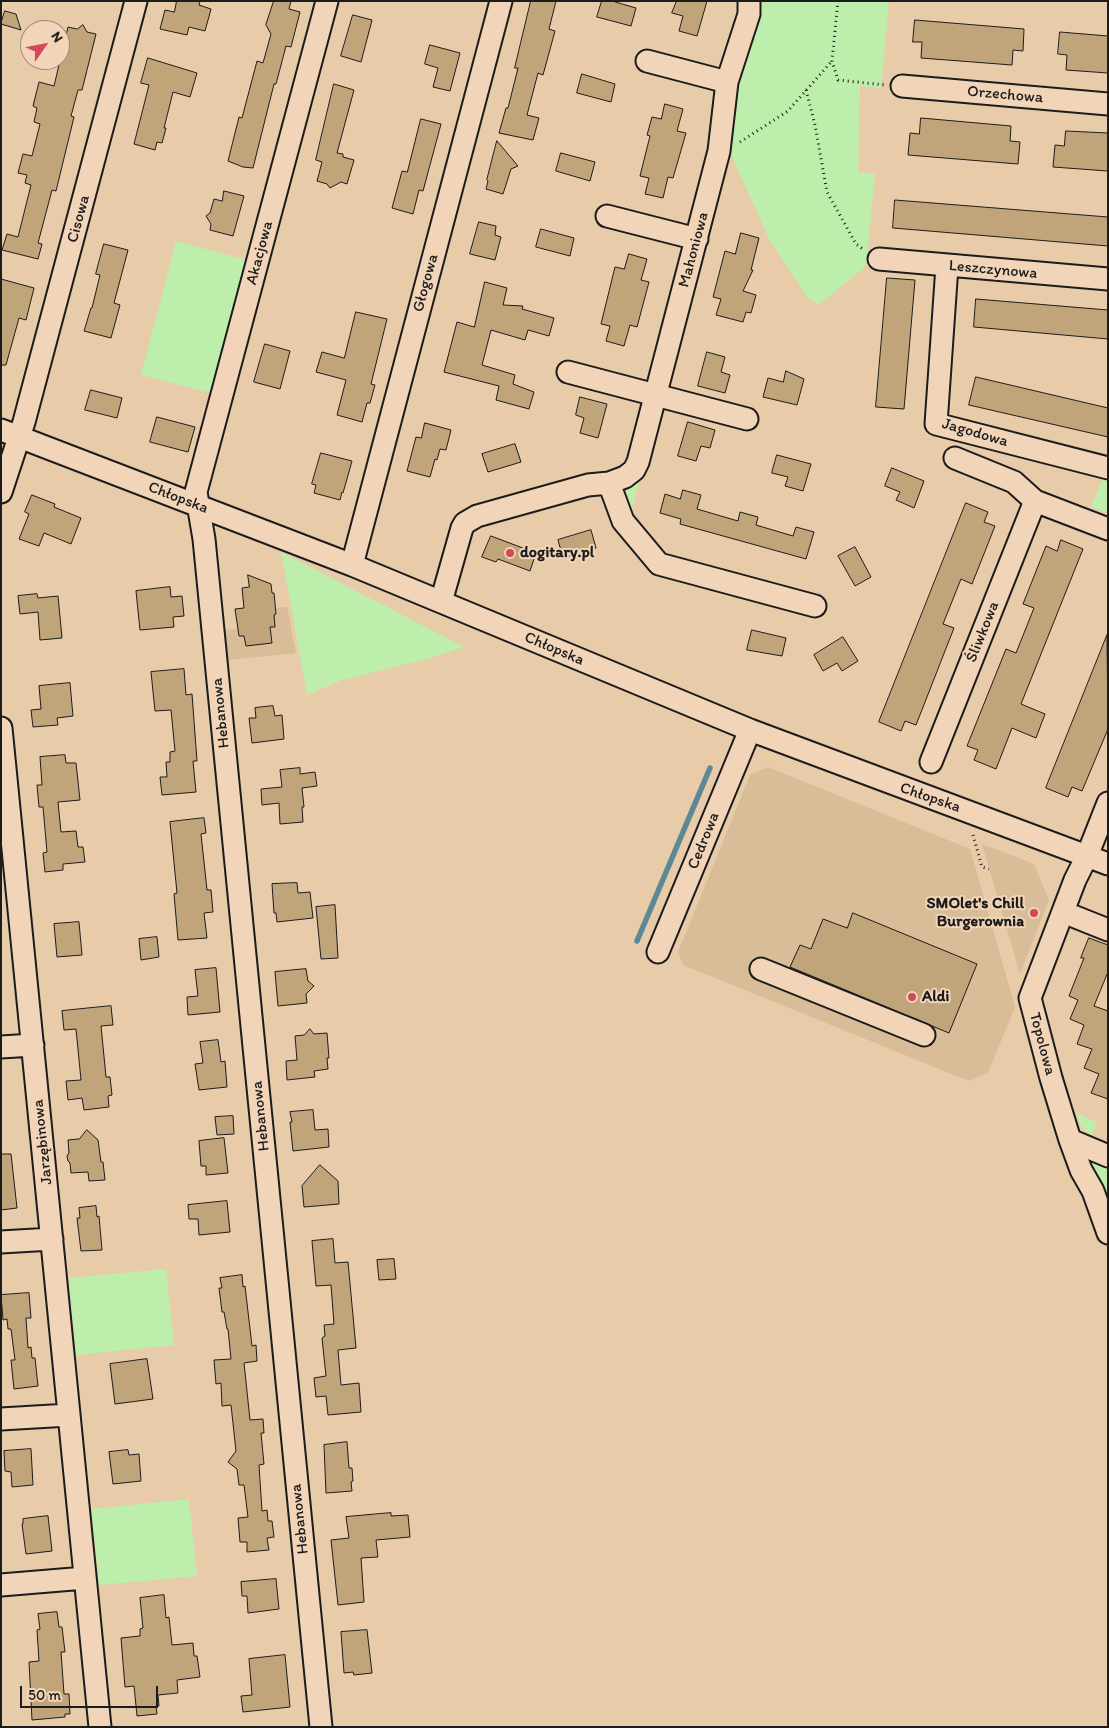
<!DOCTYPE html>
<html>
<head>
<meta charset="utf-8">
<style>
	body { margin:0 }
	#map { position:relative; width:1109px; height:1728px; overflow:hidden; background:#e8cba9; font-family:Itim,sans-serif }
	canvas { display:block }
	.frame { position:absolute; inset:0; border:2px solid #1c1c1c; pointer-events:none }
	.north { position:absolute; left:20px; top:20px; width:50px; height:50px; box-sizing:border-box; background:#f2d5b8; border:1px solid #9c8b7a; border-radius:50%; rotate:57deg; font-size:14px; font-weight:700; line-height:20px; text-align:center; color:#1c1c1c }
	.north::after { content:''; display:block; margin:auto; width:18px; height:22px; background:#d1495b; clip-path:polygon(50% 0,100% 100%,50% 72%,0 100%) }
	.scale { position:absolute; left:20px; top:1686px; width:138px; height:22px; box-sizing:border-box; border:2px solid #1c1c1c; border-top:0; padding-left:6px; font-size:15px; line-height:18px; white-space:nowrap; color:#1c1c1c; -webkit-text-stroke:4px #f2d5b8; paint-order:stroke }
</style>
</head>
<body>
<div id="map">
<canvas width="1109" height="1728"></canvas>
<div class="frame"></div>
<div class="north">N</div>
<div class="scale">50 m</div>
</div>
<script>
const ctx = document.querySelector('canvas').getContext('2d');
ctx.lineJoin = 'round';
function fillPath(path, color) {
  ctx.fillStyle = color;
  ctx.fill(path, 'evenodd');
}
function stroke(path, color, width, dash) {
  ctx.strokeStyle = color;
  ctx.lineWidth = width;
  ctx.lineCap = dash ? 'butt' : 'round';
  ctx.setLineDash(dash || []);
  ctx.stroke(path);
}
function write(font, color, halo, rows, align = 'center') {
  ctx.font = font + ' Itim,sans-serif';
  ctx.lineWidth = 4;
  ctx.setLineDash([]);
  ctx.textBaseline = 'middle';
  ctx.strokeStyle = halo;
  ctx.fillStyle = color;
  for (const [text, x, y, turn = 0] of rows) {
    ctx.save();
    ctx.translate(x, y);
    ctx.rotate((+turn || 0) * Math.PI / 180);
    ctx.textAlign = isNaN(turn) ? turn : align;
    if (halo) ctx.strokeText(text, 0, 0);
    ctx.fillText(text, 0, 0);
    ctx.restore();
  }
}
const built = new Path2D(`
	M287 607 296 653 227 660 224 630 263 626 262 616 276 614 275 608Z
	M768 767 970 849 1015 1007 988 1073 969 1081 683 965 678 952 750 775Z
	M982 844 1034 864 1049 900 1020 974Z`);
const green = new Path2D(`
	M760 1H889L881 88 860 86 858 172 875 174 866 266 819 305 808 298 770 241 731 155 738 84 760 18Z
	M176 241 247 260 212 393 141 375Z
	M640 477 630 518 623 497 628 488Z
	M1103 478 1108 479V513L1091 507Z
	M281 552 464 647 430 658 342 680 307 695Z
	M1076 1113 1097 1122 1092 1135C1081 1130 1079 1123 1076 1113Z
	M1097 1161 1108 1167V1188L1103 1192 1088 1164Z
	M166 1269 174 1345 76 1355 68 1278Z
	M189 1499 197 1576 99 1585 91 1509Z`);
const stream = new Path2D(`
	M637 941 710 768`);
const building = new Path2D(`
	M177 1H200L199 5 211 9 205 31 189 27 187 35 160 29 165 10 174 12Z
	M274 1H291L289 9 300 12 291 47 286 46 276 84H274L253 168 243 167 228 161 239 117 242 118 257 61 263 63 271 34 266 25Z
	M531 1H556L549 29 555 31 543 75 538 73 527 115 539 118 533 140 499 133 506 108H508L518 68H515Z
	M602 1H612L636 8 631 26 597 17Z
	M677 1H707L697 36 679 31 683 16 672 13Z
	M5 11 16 14 21 30 1 24Z
	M353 15 372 20 361 62 341 56Z
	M915 20 1024 29 1023 51 1013 50 1012 65 921 58 922 42H913Z
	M83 25 87 32 96 34 82 90H78L71 116 74 117 56 191 52 190 38 243 42 244 38 259 2 250 7 234 18 237 31 185 25 183 27 175 18 173 23 154 32 156 40 124 34 122 37 108 33 106 39 82 54 86 68 27 77 29Z
	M1060 32 1108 36V73L1066 70 1067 55 1058 54Z
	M430 45 460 53 450 91 433 87 438 68 425 64Z
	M148 58 197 73 190 97 173 92 164 128H166L162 143 157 142 155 150 134 144 149 85 141 83Z
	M582 74 615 84 611 102 577 93Z
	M334 84 354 90 337 153 343 154V157L354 160 347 184 341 182 330 188 327 184 317 181 322 162 316 160Z
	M665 104 683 109 677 131 686 133 673 178 668 177 663 198 645 194 649 178 640 176 650 136 647 135 652 117 661 119Z
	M921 118 1011 126 1010 141 1020 142 1018 164 908 155 910 133 919 134Z
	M421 119 441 124 423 191 419 190 413 214 392 208 402 171 407 172Z
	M1066 131 1108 133V171L1053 167 1055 145 1064 146Z
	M497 141 518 166 511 169 503 194 486 189 488 181 487 180Z
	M561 153 595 162 590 181 556 171Z
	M224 191 244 196 233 236 210 230 211 224 206 216 210 213 214 199 222 201Z
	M895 200 1108 217V246L893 228Z
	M479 222 496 226 495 235 501 237 495 260 470 254Z
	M541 229 574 238 570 256 536 247Z
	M741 233 759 238 751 270H753L743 291 756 295 751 313 746 312 743 322 716 315 721 299 713 297 725 251 735 254Z
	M104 244 128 250 114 303 120 305 111 338 84 331 91 308H92L100 275 96 274Z
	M629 254 647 259 641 280 649 282 637 327 630 325 624 346 606 341 610 326 601 324 615 267 624 269Z
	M887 278 915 280 904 409 876 407Z
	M1 279 34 288 26 320 19 318 6 365H1Z
	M485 282 507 288 503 305 523 306 522 309 554 318 549 336 528 330 525 340 491 330 482 365 515 375 513 384 534 392 529 409 496 400 499 386 444 372 457 322 474 327Z
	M976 299 1108 310V339L974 327Z
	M356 312 387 319 371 384 375 385 370 403H367L362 422 337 415 346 380 316 372 322 352 344 358Z
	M265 344 290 351 280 389 254 382Z
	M707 352 725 357 721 372 730 375 725 393 698 386Z
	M786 371 804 379 797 405 763 397 768 378 783 382Z
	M976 377 1108 408V437L969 405Z
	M91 390 122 398 117 418 85 410Z
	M580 397 607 404 598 438 580 433 584 418 576 415Z
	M157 417 195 427 188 452 150 442Z
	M688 422 715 430 710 448 701 446 696 461 678 456Z
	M425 423 451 430 446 450 440 449 437 460 435 459 430 477 407 471 416 437 421 438Z
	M515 444 521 462 488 472 482 454Z
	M321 453 352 461 343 493 342 492 340 500 314 493 316 485 312 484Z
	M777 455 811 464 803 491 785 486 788 477 772 473Z
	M892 468 924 481 914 508 896 500 900 492 885 486Z
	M683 490 701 495 697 509 738 521 740 512 758 517 756 525 793 536 796 527 814 532 806 559 680 524 681 519 660 513 665 494 680 499Z
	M32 495 55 504 54 507 81 518 71 544 44 533 39 546 19 539 29 514 25 512Z
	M966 503 988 512 984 522 995 526 972 584 961 579 943 624 954 628 916 725 905 721 901 731 879 722Z
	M591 530 596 548 563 558 558 540Z
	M491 536 536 553 530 571 498 559 496 562 482 557Z
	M1061 540 1083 549 1021 704 1045 714 1036 738 1012 728 996 769 974 760 978 750 967 746 1006 649 1016 653 1034 608 1023 604 1046 546 1057 551Z
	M855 547 871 577 855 586 838 556Z
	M248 575 271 584 272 593H274L276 614 274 615 275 627H270L272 643 246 646 244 636H239L235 609 244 608 242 588 249 587Z
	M170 587 171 597 182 596 184 616 173 617 174 627 140 630 136 591Z
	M37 594 38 598 58 596 62 638 40 640 38 612 20 614 18 596Z
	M752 630 786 638 782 656 747 650Z
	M1107 635 1108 729 1082 791 1072 787 1068 797 1046 788Z
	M843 637 858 661 842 671 837 663 823 671 814 655Z
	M184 669 186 695 192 694 197 761H193L196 792 162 795 160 777H167L166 762H170V752L175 751 171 710 155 711 151 672Z
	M70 683 73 716 57 718 58 725 33 727 31 710 41 709 39 686Z
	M273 706 275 716 282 715 284 739 252 743 249 718H256L255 708Z
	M65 755 66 763H76L80 800 58 802 61 832 76 831 78 847H83L85 862 63 864V870L45 872 43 853 47 852 43 807H39L37 785H42L40 757Z
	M300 768V774L315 772 317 786 302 788 304 807H302L303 822 280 824 279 803 262 805 261 789 282 787 280 770Z
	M204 818 206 833 201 834 207 890H211L213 912 204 913 207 938 178 940 174 894 177 893 170 822Z
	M297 883 298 893 310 892 313 918 277 922 276 913H274L272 884Z
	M335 905 338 958 321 959 316 907Z
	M853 913 977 964 949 1033 790 967 800 945 811 949 823 919 847 928Z
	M79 922 82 955 57 957 54 924Z
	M157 937 159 957 141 960 139 939Z
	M1089 938 1108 945V972L1094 1006 1108 1011V1099L1091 1093 1099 1074 1084 1068 1092 1049 1077 1044 1084 1025 1070 1019 1078 1000 1069 996 1084 958H1081Z
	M216 968 220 1012 188 1015 187 997 198 996 195 970Z
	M306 969 308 981 314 986 306 994 307 1003 278 1006 275 972Z
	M111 1006 113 1025 101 1026 106 1077H110L112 1095 108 1096 109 1107 84 1110 82 1098 68 1100 66 1081 81 1080 76 1029 64 1030 62 1011Z
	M310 1029 314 1034 327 1033 329 1058H327L328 1069 314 1071 315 1077 287 1080 286 1061 297 1060 295 1036 304 1035Z
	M218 1040 221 1062 225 1061 227 1087 199 1090 195 1064 203 1063 200 1042Z
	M313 1110 315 1130 328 1129 329 1147 293 1151 290 1122H292L290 1112Z
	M233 1116 234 1134 217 1135 215 1117Z
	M87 1130 98 1140 101 1162H103L105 1180 89 1181 88 1172 71 1173 70 1163 68 1161 67 1156 69 1153 68 1140 79 1139Z
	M224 1138 228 1173 206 1175V1166H201L199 1141Z
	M1 1154H11L17 1208 1 1210Z
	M320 1165 338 1181 339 1204 304 1207 302 1186Z
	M227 1201 230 1232 199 1235 198 1219H189L188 1205Z
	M96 1206 97 1217 99 1216 102 1250 81 1251 77 1218H80L79 1208Z
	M333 1239 335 1263 348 1262 356 1348 338 1350 341 1385 359 1383 361 1412 328 1415 326 1396 316 1397 314 1378 326 1376 322 1338 325 1336 324 1325 334 1324 331 1285 316 1286 312 1241Z
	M394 1259 396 1279 379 1280 377 1260Z
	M242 1275 243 1287 245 1286 252 1346 256 1345 257 1361 244 1363 250 1420 263 1419 264 1433H261L264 1464 259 1465 262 1511 267 1510 268 1521H272L274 1537 267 1538 269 1550 247 1552V1542H240L238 1518 248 1517 244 1485H239L237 1469 228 1462 236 1451 231 1405 222 1406 221 1383 216 1384 214 1360 231 1359 228 1329H227L224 1312H222L219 1288H222L220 1278Z
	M29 1293 31 1318H26L28 1348 31 1347 32 1358H35L38 1386 14 1389 11 1360H15L11 1329H8L7 1319 3 1320 1 1295Z
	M147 1359 153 1399 115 1404 110 1364Z
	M347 1442 349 1468H352L353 1481 351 1482 352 1491 326 1493 324 1445Z
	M31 1449 33 1485 12 1487 11 1472 5 1471 4 1451Z
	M128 1450 129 1455 139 1454 141 1481 113 1484 109 1452Z
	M391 1513V1516L408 1515 410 1537 376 1540 378 1557 361 1558 364 1602 338 1605 331 1540 349 1538 346 1517Z
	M48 1516 52 1551 26 1554 22 1524H23V1519Z
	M276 1579 279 1609 248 1613 247 1596H242L241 1582Z
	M164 1595 166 1618 169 1617 172 1645 193 1643 194 1656H197L200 1677 177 1680 178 1693 158 1695 159 1706H156L157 1714 137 1716 134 1686 125 1687 121 1638 140 1636V1629L143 1628 140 1598Z
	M57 1612 59 1627H62L65 1652H61L64 1694H69L70 1714H65V1717L32 1720 29 1662 39 1661 37 1630 40 1629 38 1614Z
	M367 1630 372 1673 354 1675 353 1672 344 1673 341 1632Z
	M285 1655 290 1707 243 1712 241 1696 252 1695 249 1659Z`);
const path = new Path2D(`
	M838 1 832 61 838 80 885 85
	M806 90 815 125 827 192 856 244 863 249
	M740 142 788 111 832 61
	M973 835 982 867 989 869`);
const minor = new Path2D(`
	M647 61 727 82
	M902 86 1108 104
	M607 216 697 239
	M879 259 1108 279
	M947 266 936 424 1108 468
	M568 372 747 419
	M1 430 352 565 750 730 1108 864
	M955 458 1014 482 1035 501 1108 529
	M609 483 623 521 659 564 815 606
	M1 492 24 422 136 1
	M352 565 501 1
	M441 602 462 528 465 523 477 516 588 485 609 483 625 477 634 470 638 462 719 151 727 82 749 14V1
	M1 728 100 1727
	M931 762 1035 501
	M1108 803 1087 856 1075 880 1030 998 1051 1078 1070 1140 1108 1156
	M1063 912 1108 930
	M658 952 750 730
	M761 969 924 1035
	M1 1047 33 1045
	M1070 1140 1081 1170 1093 1191 1108 1233
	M1 1242 52 1239
	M1 1419 69 1415
	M1 1585 85 1578
	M321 1727 204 539 196 492 327 1`);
const markers = [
	[510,553,5,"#d1495b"],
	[1034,913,5,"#d1495b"],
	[912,997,5,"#d1495b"]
];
const streetNames = [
	["Orzechowa",1005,95,5],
	["Cisowa",79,219,-75],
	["Mahoniowa",694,250,-75],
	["Akacjowa",260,253,-75],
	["Leszczynowa",993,270,5],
	["Głogowa",426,283,-75],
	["Jagodowa",975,433,16],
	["Chłopska",178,498,21],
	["Śliwkowa",983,632,-68],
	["Chłopska",554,649,23],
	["Hebanowa",221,713,-96],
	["Chłopska",930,798,19],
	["Cedrowa",704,841,-68],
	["Topolowa",1042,1044,75],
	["Hebanowa",261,1116,-96],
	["Jarzębinowa",43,1142,-96],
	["Hebanowa",300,1519,-96]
];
const poiNames = [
	["dogitary.pl",520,553],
	["SMOlet's Chill",1024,904,"right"],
	["Burgerownia",1024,922,"right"],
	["Aldi",922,997]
];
fillPath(built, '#d8bd98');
fillPath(green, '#beeeac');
stroke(stream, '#5c8995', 5.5);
fillPath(building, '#c0a57b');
stroke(building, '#1c1c1c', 1);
stroke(minor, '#1c1c1c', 25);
stroke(path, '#1c1c1c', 3, [1, 4]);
stroke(minor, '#f2d5b8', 21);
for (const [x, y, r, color] of markers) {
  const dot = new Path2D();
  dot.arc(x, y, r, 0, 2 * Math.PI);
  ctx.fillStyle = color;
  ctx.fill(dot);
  stroke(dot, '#f2d5b8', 2);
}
write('16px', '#1c1c1c', '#f2d5b8', streetNames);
write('bold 16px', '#1c1c1c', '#f2d5b8', poiNames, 'left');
</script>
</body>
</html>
